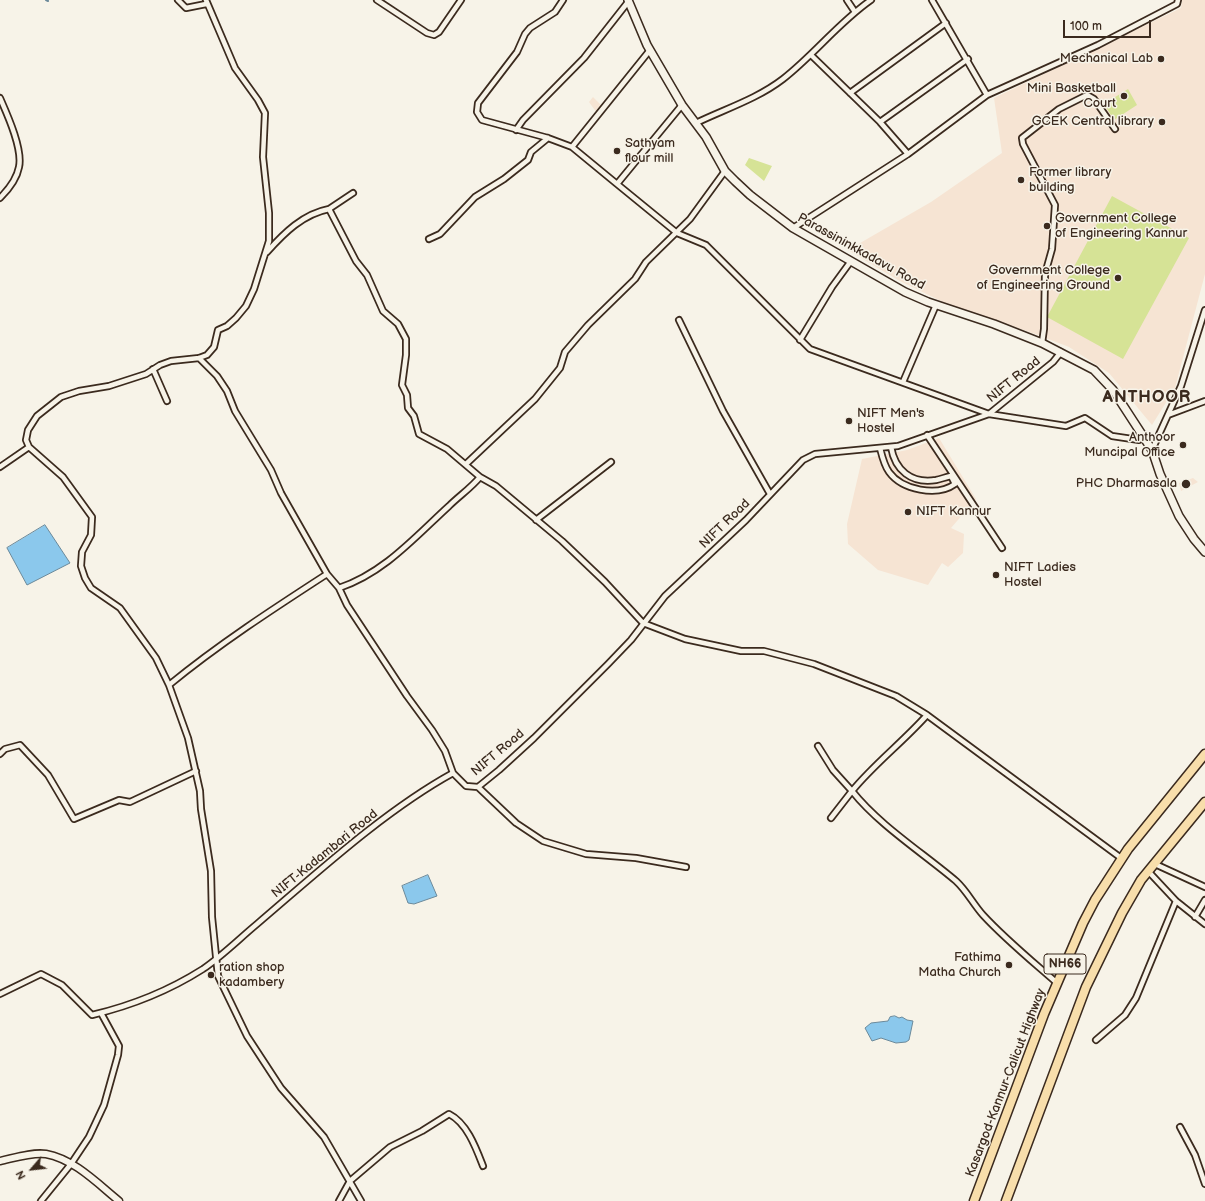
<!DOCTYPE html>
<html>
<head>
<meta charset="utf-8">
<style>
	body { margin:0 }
	#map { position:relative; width:1205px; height:1201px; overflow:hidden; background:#f7f3e8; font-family:"Balsamiq Sans",sans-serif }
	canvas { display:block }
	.north { position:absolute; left:12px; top:1149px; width:40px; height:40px; -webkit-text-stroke:3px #f7f3e8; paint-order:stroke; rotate:242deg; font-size:11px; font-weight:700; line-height:16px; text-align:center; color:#3b2a1e }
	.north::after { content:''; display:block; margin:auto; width:14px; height:18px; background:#3b2a1e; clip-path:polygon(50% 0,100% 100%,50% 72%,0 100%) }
	.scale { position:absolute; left:1063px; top:20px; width:88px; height:18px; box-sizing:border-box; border:2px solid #3b2a1e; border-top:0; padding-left:5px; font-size:12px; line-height:14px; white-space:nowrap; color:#3b2a1e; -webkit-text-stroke:3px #f7f3e8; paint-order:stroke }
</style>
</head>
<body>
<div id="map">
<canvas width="1205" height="1201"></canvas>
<div class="north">N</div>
<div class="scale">100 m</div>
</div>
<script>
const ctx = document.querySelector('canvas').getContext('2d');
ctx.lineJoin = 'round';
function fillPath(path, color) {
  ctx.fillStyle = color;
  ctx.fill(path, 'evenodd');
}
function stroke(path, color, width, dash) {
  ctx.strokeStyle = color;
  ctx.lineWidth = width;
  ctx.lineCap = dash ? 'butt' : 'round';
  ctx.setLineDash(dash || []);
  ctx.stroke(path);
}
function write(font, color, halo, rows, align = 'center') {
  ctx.font = font + ' "Balsamiq Sans",sans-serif';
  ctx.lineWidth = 3;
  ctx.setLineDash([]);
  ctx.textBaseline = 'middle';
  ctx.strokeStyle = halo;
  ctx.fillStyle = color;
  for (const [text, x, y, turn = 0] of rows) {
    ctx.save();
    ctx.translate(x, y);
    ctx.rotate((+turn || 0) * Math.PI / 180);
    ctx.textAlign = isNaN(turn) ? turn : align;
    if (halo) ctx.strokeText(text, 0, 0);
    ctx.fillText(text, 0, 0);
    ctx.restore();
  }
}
const built = new Path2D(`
	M1182 0H1205V274L1175 388 1152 425 1109 373 1069 347 1038 335 947 304 898 280 848 250 931 202 1002 153 994 98 1181 8Z
	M593 97 602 106 597 113 589 102Z
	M939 438 976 499 951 528 964 534 963 553 948 567 942 563 928 585 878 570 848 544 847 524 862 459 907 450Z
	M1193 478 1198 482 1181 491 1179 483Z`);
const green = new Path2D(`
	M1128 89 1137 105 1114 120 1104 104Z
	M749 158 772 166 764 181 745 165Z
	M1112 196 1189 238 1123 359 1047 317Z`);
const water = new Path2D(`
	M45 525 70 563 27 585 7 548Z
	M428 875 437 896 414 904 408 903 402 886Z
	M895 1016 899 1018 902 1017 907 1020 913 1021 909 1040 906 1042 896 1043 881 1038 872 1041 865 1028 871 1023 888 1021 890 1017Z`);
const stream = new Path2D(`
	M46 0 48 1`);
const minor = new Path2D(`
	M178 0 186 8 206 4
	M206 0 235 68 258 100 265 113 263 157 269 213V241L254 289 246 306 236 318 227 326 218 330 214 347 207 355 199 358 171 361 160 365 146 374 109 386 79 391 61 397 37 416 28 430 26 440 29 447 63 477 92 517 91 535 82 552 81 566 85 578 91 588 120 608 156 658 169 685 188 738 200 791 201 809 211 871 212 917 218 976 247 1036 281 1088 324 1137 361 1201
	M377 0 427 33 434 35 439 32 461 0
	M563 0 555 12 530 28 525 34 517 52 478 103 477 112 482 120 548 138 572 147 617 184
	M847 0 855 12
	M932 0 987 95
	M811 55 880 122 908 154
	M850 93 946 23
	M0 98C7 114 23 149 19 167 17 178 8 190 0 198
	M682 105 617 184 677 233 706 245 810 349 989 414 1066 426 1085 418 1112 436 1139 440 1142 434
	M880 122 968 59
	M696 123C725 109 757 99 783 79 814 55 838 23 871 0
	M516 130 523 120 584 58 628 2
	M572 147 650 50
	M329 209 353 193
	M793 228 908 154 987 95 1098 45 1177 4 1178 0
	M429 239 440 234 475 197 504 179 528 160 531 152 548 138
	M267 252C284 233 303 214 329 209L356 261 367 275 383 311 398 324 406 339V355L402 385 407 395 408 408 414 416 419 434 447 449 480 477C471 488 459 496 449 506 415 537 384 573 339 588
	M679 320 723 411 770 494
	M800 340 832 287 851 261
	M1042 343 1044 329 1045 274 1052 249 1055 205 1023 144 1022 138 1059 109 1087 95 1094 99 1115 129
	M199 358 217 376 227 391 235 411 271 470 281 493 327 574 339 588 347 605 407 696 432 730 445 751 453 773 466 786 478 787 499 770 534 738 608 664 631 640 665 596 746 520 803 460 815 454 898 446 989 414 1053 362 1061 352
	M153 369 167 401
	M903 382 936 305
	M1168 415 1205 401
	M927 435 1002 548
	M880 448C882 456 884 465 889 472 902 490 937 497 955 484L951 476C946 477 941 479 936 480 911 484 895 470 891 447
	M1152 450 1181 386 1205 310
	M466 464 535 399 560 368 565 352 588 325 635 279 646 262 690 219 725 171
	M0 467 29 447
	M480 477 496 486 562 541 605 582 643 623 685 639 741 651H764L814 664 896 696 927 715
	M536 520 611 462
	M169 685C219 644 273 609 327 574
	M818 746 833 770 852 791C875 763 903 742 927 715L1121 858
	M0 754 5 749 20 745 48 775 74 819 119 800 130 802 196 771
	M478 787 516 823 543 841 586 854 636 858 686 867
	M831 818 852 791C879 825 923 853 956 881 967 891 973 904 983 915 1005 939 1032 961 1057 983
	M1155 864 1205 887
	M1148 871 1176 901 1205 924
	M1195 917 1205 900
	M0 994 41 974 62 985 92 1015C130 1006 170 990 203 969 222 956 239 939 257 924 317 873 384 811 453 773
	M1096 1040 1125 1015 1136 998 1176 901
	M1180 1127 1195 1155 1205 1184
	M41 1201 71 1164 89 1137 104 1105 118 1055 119 1046 101 1013
	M339 1201 350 1181 390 1147 422 1131 449 1114C467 1123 476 1148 483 1166`);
const tertiary = new Path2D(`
	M0 1161C14 1158 32 1152 46 1154 74 1159 98 1184 119 1201`);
const secondary = new Path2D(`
	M628 0 647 45 682 105 706 137 725 171 735 181 750 195 793 228 905 292 928 302 994 324 1042 343 1094 370 1113 390 1152 450 1160 474 1179 516 1194 539 1205 552`);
const trunk = new Path2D(`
	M974 1201 1044 1014 1083 923 1095 900 1128 849 1205 754
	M1006 1201 1086 987 1122 913 1141 880 1205 802`);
const markers = [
	[1161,59,4,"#3b2a1e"],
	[1124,96,4,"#3b2a1e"],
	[1162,122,4,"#3b2a1e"],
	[617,151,4,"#3b2a1e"],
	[1021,180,4,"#3b2a1e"],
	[1047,226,4,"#3b2a1e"],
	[1118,278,4,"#3b2a1e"],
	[849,421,4,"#3b2a1e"],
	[1183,445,4,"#3b2a1e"],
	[1186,484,5,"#3b2a1e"],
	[908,512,4,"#3b2a1e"],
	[996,575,4,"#3b2a1e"],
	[1009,965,4,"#3b2a1e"],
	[211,975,4,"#3b2a1e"]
];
const shields = [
	[1065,964,42]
];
const shieldNames = [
	["NH66",1065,964]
];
const poiNames = [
	["Mechanical Lab",1153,59],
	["Mini Basketball",1116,89],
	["Court",1116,104],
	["GCEK Central library",1154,122],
	["Sathyam",625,144,"left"],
	["flour mill",625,159,"left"],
	["Former library",1029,173,"left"],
	["building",1029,188,"left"],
	["Government College",1055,219,"left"],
	["of Engineering Kannur",1055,234,"left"],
	["Government College",1110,271],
	["of Engineering Ground",1110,286],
	["NIFT Men's",857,414,"left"],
	["Hostel",857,429,"left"],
	["Anthoor",1175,438],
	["Muncipal Office",1175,453],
	["PHC Dharmasala",1177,484],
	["NIFT Kannur",916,512,"left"],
	["NIFT Ladies",1004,568,"left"],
	["Hostel",1004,583,"left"],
	["Fathima",1001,958],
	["Matha Church",1001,973],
	["ration shop",219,968,"left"],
	["kadambery",219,983,"left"]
];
const streetNames = [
	["Parassininkkadavu Road",861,252,29],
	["NIFT Road",1014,380,-39],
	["NIFT Road",725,524,-44],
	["NIFT Road",498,753,-40],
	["NIFT-Kadambari Road",325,854,-39],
	["Kasargod-Kannur-Calicut Highway",1006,1083,-69]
];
const districtNames = [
	["ANTHOOR",1147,398]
];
fillPath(built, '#f6e4d3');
fillPath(green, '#d6e396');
fillPath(water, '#8bc8ec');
stroke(water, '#6b899a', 1);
stroke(stream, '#6b899a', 2);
stroke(minor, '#3b2a1e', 8);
stroke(tertiary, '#3b2a1e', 9);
stroke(secondary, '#3b2a1e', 10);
stroke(trunk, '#3b2a1e', 11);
stroke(minor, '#f7f3e8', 4.5);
stroke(tertiary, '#f7f3e8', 6);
stroke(secondary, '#f7f3e8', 7);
stroke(trunk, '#f8deab', 8);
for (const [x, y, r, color] of markers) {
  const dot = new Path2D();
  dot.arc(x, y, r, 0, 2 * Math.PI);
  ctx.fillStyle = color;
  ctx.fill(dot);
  stroke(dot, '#f7f3e8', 1.5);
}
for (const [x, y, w] of shields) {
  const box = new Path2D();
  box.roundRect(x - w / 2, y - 10, w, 20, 3);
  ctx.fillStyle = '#f7f3e8';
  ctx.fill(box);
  stroke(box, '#3b2a1e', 1);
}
write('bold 12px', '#3b2a1e', null, shieldNames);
write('13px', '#3b2a1e', '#f7f3e8', poiNames, 'right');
write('13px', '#3b2a1e', '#f7f3e8', streetNames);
ctx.letterSpacing = '1px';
write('bold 17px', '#3b2a1e', '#f7f3e8', districtNames);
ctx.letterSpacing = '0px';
</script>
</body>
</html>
